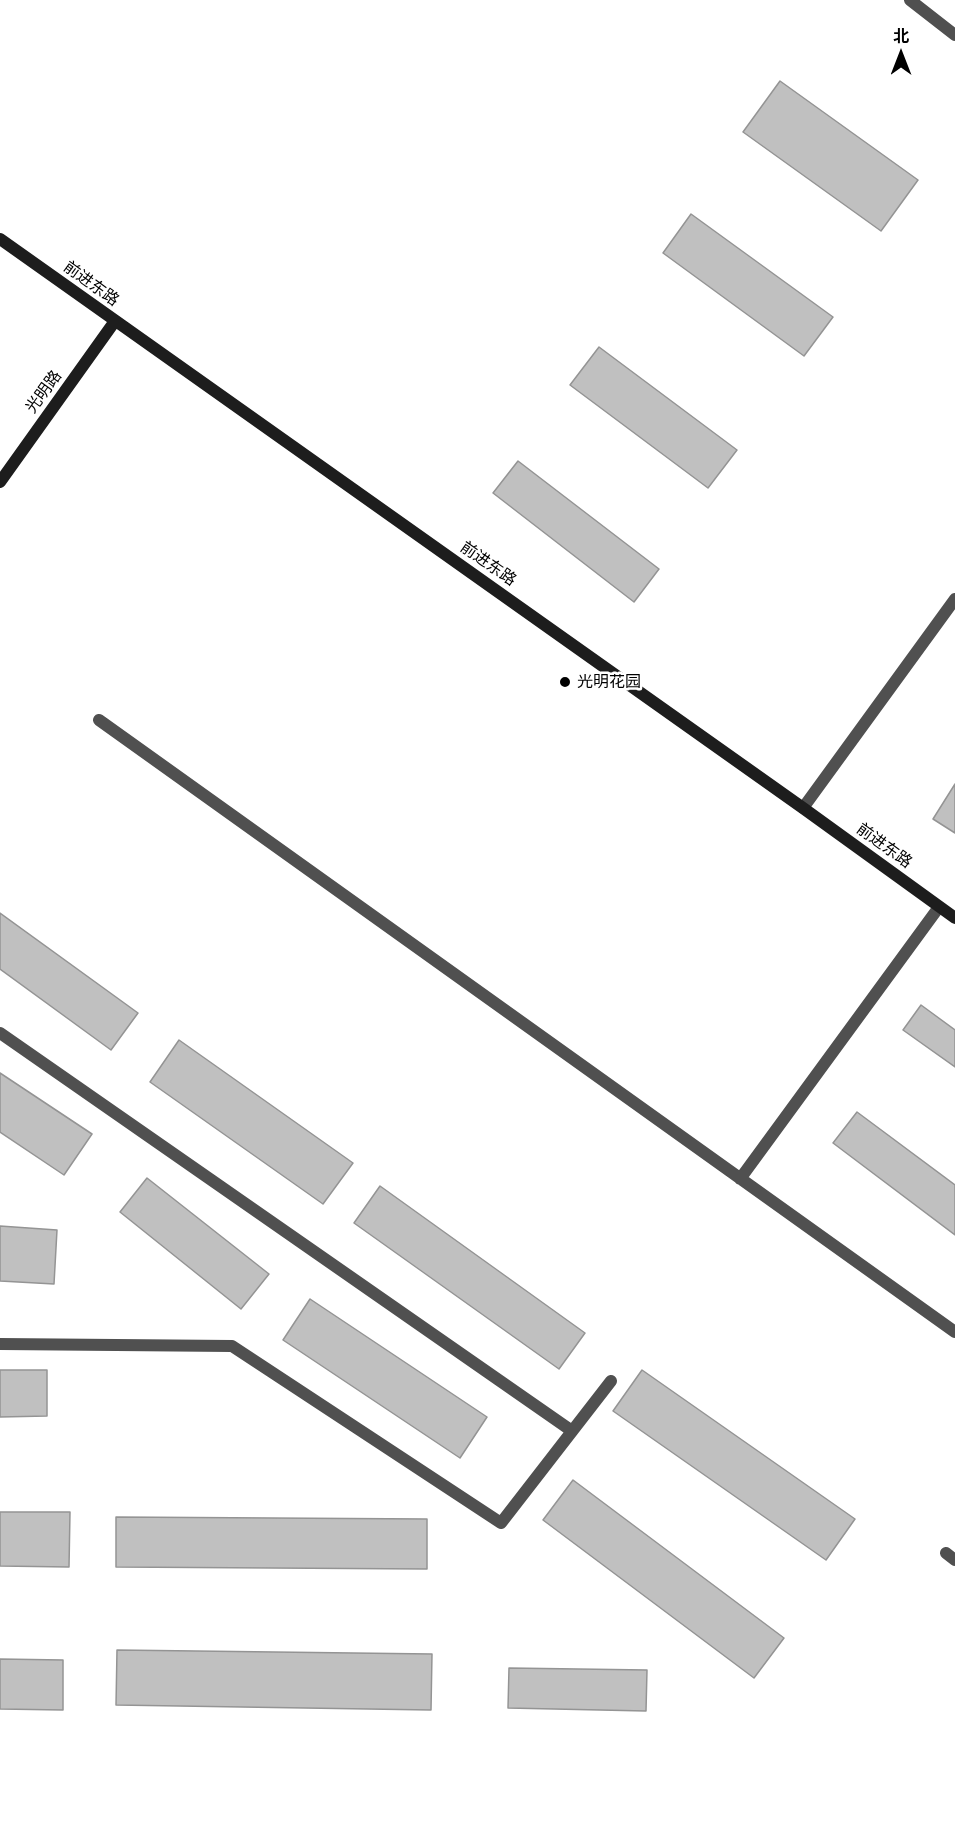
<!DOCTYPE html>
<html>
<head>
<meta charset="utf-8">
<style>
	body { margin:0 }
	#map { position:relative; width:955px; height:1830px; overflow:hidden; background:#fff; font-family:"PT Sans Narrow","Noto Sans SC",sans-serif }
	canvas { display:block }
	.north { position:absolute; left:871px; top:24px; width:60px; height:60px; -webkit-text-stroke:4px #fff; paint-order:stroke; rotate:0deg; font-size:16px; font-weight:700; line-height:24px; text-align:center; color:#000 }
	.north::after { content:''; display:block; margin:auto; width:21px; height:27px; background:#000; clip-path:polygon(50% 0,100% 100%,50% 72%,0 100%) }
</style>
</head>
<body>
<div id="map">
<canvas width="955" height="1830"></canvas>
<div class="north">北</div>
</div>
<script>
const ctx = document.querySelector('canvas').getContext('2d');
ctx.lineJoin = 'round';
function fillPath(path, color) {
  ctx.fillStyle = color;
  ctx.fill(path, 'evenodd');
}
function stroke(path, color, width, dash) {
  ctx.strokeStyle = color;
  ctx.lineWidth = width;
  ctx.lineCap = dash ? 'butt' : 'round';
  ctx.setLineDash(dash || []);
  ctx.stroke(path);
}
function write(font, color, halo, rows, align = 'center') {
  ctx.font = font + ' "PT Sans Narrow","Noto Sans SC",sans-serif';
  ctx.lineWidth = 5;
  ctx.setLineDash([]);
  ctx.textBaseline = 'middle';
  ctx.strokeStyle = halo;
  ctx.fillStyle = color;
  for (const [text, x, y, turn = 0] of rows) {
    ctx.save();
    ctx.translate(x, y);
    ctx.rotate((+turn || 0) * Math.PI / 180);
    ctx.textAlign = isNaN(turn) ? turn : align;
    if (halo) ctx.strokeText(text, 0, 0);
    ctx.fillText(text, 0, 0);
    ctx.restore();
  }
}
const building = new Path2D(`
	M780 81 918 180 881 231 743 132Z
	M691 214 833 317 804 356 663 253Z
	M599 347 737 450 708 488 570 385Z
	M518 461 659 569 634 602 493 493Z
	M955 784V833L933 819Z
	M0 913 138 1013 111 1050 0 969Z
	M921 1005 955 1030V1067L903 1030Z
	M179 1040 353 1163 323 1204 150 1082Z
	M0 1073 92 1134 64 1175 0 1132Z
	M857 1112 955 1185V1235L833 1143Z
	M147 1178 269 1274 241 1309 120 1212Z
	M380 1186 585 1333 559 1369 354 1223Z
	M0 1226 57 1230 54 1284 0 1281Z
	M310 1299 487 1417 460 1458 283 1340Z
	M0 1370H47V1416L0 1417Z
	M642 1370 855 1519 826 1560 613 1411Z
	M573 1480 784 1638 754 1678 543 1520Z
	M0 1512H70L69 1567 0 1566Z
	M116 1517 427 1519V1569L116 1567Z
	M117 1650 432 1654 431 1710 116 1705Z
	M0 1659 63 1660V1710L0 1709Z
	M509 1668 647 1670 646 1711 508 1708Z`);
const street = new Path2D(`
	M910 0 955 35
	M99 720 955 1332
	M803 808 955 599
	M0 1033 572 1431
	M740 1179 939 907
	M0 1344 232 1346 501 1523 611 1381
	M946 1553 955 1560`);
const secondary = new Path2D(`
	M0 239 803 808 955 918
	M0 482 115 321`);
const markers = [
	[565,682,6,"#000"]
];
const streetNames = [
	["前进东路",91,284,36],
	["光明路",44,392,-54],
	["前进东路",488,564,35],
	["前进东路",884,846,36]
];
const poiNames = [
	["光明花园",577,682]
];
fillPath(building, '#c0c0c0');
stroke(building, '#949494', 1.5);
stroke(street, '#505050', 12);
stroke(secondary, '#1d1d1d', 12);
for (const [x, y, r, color] of markers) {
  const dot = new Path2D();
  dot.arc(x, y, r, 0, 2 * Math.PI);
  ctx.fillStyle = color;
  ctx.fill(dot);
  stroke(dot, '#fff', 2);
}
write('16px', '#000', '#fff', streetNames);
write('16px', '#000', '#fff', poiNames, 'left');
</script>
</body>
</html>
